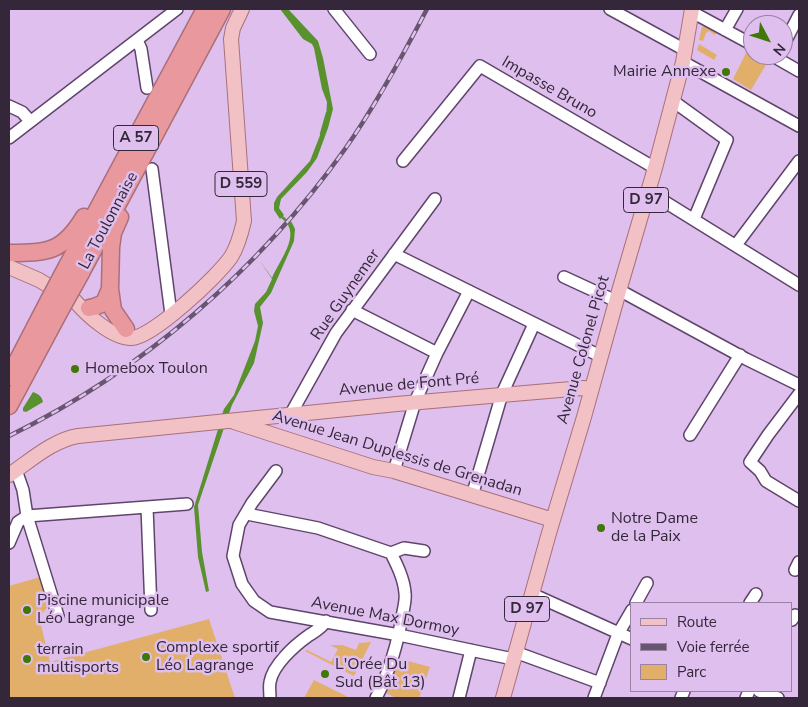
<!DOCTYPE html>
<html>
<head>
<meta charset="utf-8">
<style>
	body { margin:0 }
	#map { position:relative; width:808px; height:707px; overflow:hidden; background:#debfed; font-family:"Nunito Sans",sans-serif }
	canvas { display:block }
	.frame { position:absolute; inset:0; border:10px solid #332739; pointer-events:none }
	.legend { position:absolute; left:630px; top:602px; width:162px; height:90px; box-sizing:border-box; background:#debfed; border:1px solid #9a82a5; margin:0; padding:6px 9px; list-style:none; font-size:15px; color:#332739 }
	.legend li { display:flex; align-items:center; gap:10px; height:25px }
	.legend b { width:25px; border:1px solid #9a82a5 }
	.north { position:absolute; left:743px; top:15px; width:50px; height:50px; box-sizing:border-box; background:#debfed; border:1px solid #9a82a5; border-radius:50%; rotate:130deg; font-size:14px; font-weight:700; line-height:20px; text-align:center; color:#332739 }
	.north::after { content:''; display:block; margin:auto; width:18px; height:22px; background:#407708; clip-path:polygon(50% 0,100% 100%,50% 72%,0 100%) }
</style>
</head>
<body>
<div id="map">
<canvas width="808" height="707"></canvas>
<div class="frame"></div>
<ul class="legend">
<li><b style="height:6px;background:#f2c1c5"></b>Route</li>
<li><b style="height:6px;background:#685671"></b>Voie ferrée</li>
<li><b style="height:14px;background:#e1af6a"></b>Parc</li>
</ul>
<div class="north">N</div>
</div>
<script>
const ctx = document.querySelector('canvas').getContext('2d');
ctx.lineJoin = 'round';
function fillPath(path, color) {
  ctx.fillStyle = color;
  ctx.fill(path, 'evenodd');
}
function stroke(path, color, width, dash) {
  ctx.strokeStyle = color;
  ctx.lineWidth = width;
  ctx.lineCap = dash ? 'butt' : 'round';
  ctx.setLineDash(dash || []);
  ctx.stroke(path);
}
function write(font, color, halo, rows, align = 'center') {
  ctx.font = font + ' "Nunito Sans",sans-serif';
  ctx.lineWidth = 5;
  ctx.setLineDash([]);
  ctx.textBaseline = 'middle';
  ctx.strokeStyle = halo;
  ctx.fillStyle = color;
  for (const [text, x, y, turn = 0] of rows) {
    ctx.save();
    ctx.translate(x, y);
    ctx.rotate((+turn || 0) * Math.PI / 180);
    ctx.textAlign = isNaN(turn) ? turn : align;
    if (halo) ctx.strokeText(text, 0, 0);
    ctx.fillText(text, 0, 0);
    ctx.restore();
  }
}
const green = new Path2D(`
	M708 25 718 31 715 35 709 31 706 33 703 41 699 40 702 27Z
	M699 44 717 55 714 60 697 50Z
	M747 51 767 63 751 90 733 79Z
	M44 576 52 602 39 617 50 662 209 619 235 698H9V586Z
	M371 642 354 676 305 651 307 650 331 662 338 649 330 645H342L356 650 359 643Z
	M397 658 430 667 419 698H396L386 693Z
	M314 680 350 698H304Z`);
const water = new Path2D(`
	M280 9H288L318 41 323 58 333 109 328 128 317 158 307 172 281 199 279 208 284 215 280 219 274 210V203L277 197 310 161 326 120 327 102 322 89 314 48 312 44 303 39Z
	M291 221 295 229 294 241 271 293 260 307 263 323 254 363 232 405 228 416 221 417 224 409 234 395 255 341 258 326 254 311 255 304 266 292 272 279 260 261 272 278C278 263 297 240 288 225Z
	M33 392C38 394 42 396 43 402L26 412 23 411V408Z
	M225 425 198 505 202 552 209 591 206 592 198 557 194 507 219 426Z`);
const stream = new Path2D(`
	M321 134 327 113
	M281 216 292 226`);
const minor = new Path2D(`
	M334 9 370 54
	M610 9 685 50
	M692 12 753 45
	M725 30 737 9
	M137 40 141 49 147 88
	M783 46 799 15
	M771 55 799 71
	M683 62 799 126
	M673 101 727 140 694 219
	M9 106 22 112 30 121
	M9 138 177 9
	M403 161 480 66 655 168
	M152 169 171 314
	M649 192 799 285
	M736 245 799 161
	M394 254 600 356
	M564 277 616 301
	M619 290 746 359 799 385
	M352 310 437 353
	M799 394 768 435 750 462 760 471 766 481 799 501
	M293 414V410L336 333 435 199
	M690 435 740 355
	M16 470 23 490 27 516 58 616
	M276 471 252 503 239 525 233 556 242 584 254 601 270 612 399 635 513 659
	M394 471 415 402 437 353 469 291
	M472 496 502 394 534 324
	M147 507 151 610
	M247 514 318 528 391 553C397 565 404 579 405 593 406 599 404 606 403 612 398 642 390 671 376 698
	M9 543 18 522 27 516 187 504
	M391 553 404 548 424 551
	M795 570 799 562
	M532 594 632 639
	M636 603 647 583
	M750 603 756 594
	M792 620 795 615
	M515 652 600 683
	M759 691 778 698
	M270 698C270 693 269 687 270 682 273 665 294 646 308 636 314 632 322 628 326 621
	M459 698 471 650
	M594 698 618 634 632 610
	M681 698 684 691
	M746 698 749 691`);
const major = new Path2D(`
	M9 267 39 280 64 295
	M75 301C87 315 113 339 132 338 153 337 218 276 231 257 238 246 241 234 244 221L231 39 233 28 242 9
	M234 422 373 467 394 471 553 520
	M9 475C30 461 53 440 78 436L397 404 583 388 591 389
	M503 698 549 533 584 417 619 291 655 168 683 62 692 9`);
const highway = new Path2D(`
	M120 217 113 233 111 247 110 289 113 310 126 329
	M9 253C48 253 63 252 84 217
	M67 266 205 9
	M81 273 222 9
	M89 308 94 307 104 303 110 289
	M9 377 49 300
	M9 406 62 307`);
const rail = new Path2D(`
	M9 436C142 371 259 270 345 149 376 105 402 57 427 9`);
const highwayBridge = new Path2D(`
	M49 300 67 266
	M62 307 81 273`);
const markers = [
	[726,72,5,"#407708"],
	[75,369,5,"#407708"],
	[601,528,5,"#407708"],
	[27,610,5,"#407708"],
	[146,657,5,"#407708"],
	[27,659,5,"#407708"],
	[325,674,5,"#407708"]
];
const shields = [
	[136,138,45],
	[241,184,52],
	[646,200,45],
	[527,609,45]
];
const shieldNames = [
	["A 57",136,138],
	["D 559",241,184],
	["D 97",646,200],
	["D 97",527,609]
];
const poiNames = [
	["Mairie Annexe",716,72,"right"],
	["Homebox Toulon",85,369],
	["Notre Dame",611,519],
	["de la Paix",611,537],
	["Piscine municipale",37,601],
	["Léo Lagrange",37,619],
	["Complexe sportif",156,648],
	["Léo Lagrange",156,666],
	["terrain",37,650],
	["multisports",37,668],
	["L'Orée Du",335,665],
	["Sud (Bât 13)",335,683]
];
const streetNames = [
	["Impasse Bruno",549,88,30],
	["La Toulonnaise",109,221,-62],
	["Rue Guynemer",346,295,-55],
	["Avenue Colonel Picot",584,350,-74],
	["Avenue de Font Pré",409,385,-5],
	["Avenue Jean Duplessis de Grenadan",397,454,17],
	["Avenue Max Dormoy",385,617,11]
];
fillPath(green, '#e1af6a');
fillPath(water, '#58912e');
stroke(stream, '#58912e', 2.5);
stroke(minor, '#5f456c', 14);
stroke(major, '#a9707b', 16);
stroke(highway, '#a9707b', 19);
stroke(minor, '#fff', 11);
stroke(major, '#f2c1c5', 14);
stroke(highway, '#e9989e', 16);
stroke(rail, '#685671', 4.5);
stroke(rail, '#debfed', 2.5, [8]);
stroke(highwayBridge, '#a9707b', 19, []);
stroke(highwayBridge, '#e9989e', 16);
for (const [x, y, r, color] of markers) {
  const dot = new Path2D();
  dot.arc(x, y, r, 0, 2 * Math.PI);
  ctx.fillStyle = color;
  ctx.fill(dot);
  stroke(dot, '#debfed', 2);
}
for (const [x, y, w] of shields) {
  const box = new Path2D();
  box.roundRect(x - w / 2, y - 12.5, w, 25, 4);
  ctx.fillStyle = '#debfed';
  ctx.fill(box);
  stroke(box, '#332739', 1);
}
write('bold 15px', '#332739', null, shieldNames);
write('16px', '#332739', '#debfed', poiNames, 'left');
write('16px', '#332739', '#debfed', streetNames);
</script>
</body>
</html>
